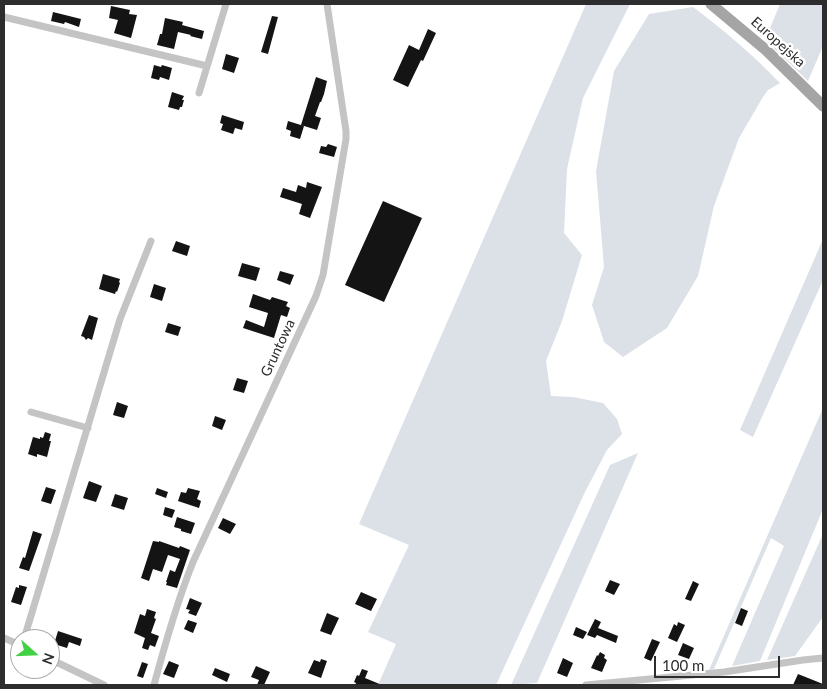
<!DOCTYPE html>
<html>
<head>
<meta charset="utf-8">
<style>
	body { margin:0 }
	#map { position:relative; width:827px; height:689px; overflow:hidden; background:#fff; font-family:Lato,sans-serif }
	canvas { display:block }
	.frame { position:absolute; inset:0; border:5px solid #2d2d2d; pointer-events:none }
	.north { position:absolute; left:10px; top:629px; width:50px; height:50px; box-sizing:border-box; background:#fff; border:1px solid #ababab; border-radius:50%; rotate:110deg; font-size:14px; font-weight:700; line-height:20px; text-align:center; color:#2d2d2d }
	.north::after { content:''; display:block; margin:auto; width:18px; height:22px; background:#42d044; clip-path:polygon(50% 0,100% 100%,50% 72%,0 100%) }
	.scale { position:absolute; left:654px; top:656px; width:126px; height:22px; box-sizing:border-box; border:2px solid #2d2d2d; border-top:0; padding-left:6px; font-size:15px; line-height:18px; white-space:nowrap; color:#2d2d2d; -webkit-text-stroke:4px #fff; paint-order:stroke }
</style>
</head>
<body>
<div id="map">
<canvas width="827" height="689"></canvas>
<div class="frame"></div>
<div class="north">N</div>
<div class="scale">100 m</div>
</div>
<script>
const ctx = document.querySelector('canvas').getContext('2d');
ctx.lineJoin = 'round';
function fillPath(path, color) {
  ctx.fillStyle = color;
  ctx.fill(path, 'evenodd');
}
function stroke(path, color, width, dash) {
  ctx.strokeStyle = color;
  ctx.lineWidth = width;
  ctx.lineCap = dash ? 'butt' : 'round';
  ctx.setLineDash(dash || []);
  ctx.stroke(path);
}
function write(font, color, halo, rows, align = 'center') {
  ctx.font = font + ' Lato,sans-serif';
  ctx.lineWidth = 5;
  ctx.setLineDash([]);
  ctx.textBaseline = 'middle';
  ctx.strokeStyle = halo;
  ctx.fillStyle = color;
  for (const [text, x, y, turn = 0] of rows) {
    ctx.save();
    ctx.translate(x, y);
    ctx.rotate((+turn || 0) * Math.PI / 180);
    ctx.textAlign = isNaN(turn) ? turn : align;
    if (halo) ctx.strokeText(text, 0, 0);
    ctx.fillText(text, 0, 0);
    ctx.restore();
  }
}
const green = new Path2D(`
	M586 4H630L583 98 567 169 564 233 582 255 562 321 546 361 551 396 573 397 603 403 617 419 622 434 607 450 585 492 496 685H378L396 644 368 632 409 545 359 524Z
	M780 4H823V46L808 81 765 40Z
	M693 7C724 30 753 55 780 83L768 90 763 97 739 138 714 206 698 276 667 328 623 357 604 342 592 305 604 267 596 171 614 71 649 14Z
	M823 239V280L753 437 740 430Z
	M823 408V509L760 661 732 666 784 546 771 538 714 669 709 670Z
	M638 453 537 683 511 685 610 465Z
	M823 534V617L795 656 767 660Z`);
const building = new Path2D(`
	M111 6 130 10 129 14 137 15 131 38 114 33 118 20 109 18Z
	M53 12 81 19 79 27 65 22 64 24 51 21Z
	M272 16 278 17 268 54 261 52Z
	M165 18 183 22 182 25 204 31 202 39 190 36 191 35 178 32 174 49 157 45 160 34H162Z
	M428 29 436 33 423 61 421 60 408 87 393 80 409 45 419 50Z
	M226 54 239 58 234 73 222 69Z
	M154 65 161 67 162 65 172 68 169 80 160 77 159 80 151 78Z
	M316 77 327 81 324 94 321 102H320L315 116 321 118 317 130 301 125Z
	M172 92 184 96 182 100H184L182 107H180L179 110 168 107Z
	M222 115 244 122 242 130 235 128 233 134 221 130 223 124 220 123Z
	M288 121 304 126 300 139 290 136 291 131 286 129Z
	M328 144 337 147 334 157 319 153 321 146 326 147Z
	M307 182 322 187 310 218 299 214 302 204 280 197 283 188 296 192 298 185 306 188Z
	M383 201 422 218 384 302 345 285Z
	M176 241 190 246 187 256 172 251Z
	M242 263 260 268 256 281 238 276Z
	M280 271 294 275 290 285 277 280Z
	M103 274 120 279 119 282 120 283 117 292 116 291 115 294 99 289Z
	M154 284 166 288 162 301 150 297Z
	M253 294 270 300 272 297 288 302 286 306 290 308 287 317 281 315 274 338 243 328 246 320 264 327 268 313 249 307Z
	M89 315 98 318 92 340 88 338 86 340 84 337 81 336Z
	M168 323 181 327 178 336 165 332Z
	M237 378 248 381 244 393 233 390Z
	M117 402 128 406 124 418 113 415Z
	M215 416 226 420 222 430 212 426Z
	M45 432 51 434 49 441H51L47 457 37 454V457L28 454 33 437 40 439V437L43 438Z
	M89 481 102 486 96 502 83 498Z
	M46 487 56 490 51 504 41 501Z
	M157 488 168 492 166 498 155 494Z
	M188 488 200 491 197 499 201 501 199 508 178 501 181 492 186 493Z
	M115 494 128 498 124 510 111 506Z
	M165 507 175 510 172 518 163 515Z
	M177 517 195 523 191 534 181 531V529L174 527Z
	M223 518 236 524 230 534 218 528Z
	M33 531 42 534 29 571 19 568 23 557 25 558Z
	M153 541 159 542V541L179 548 180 546 190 550 177 588 166 585 167 582H166L170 570 175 572 180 559 168 555 162 572 153 569 149 581 141 578Z
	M610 580 620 584 614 595 605 591Z
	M693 581 699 584 691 601 685 599Z
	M19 585 27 587 21 605 11 602 16 587 19 588Z
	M361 592 377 599 371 611 355 604Z
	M190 598 202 603 196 616 188 613 190 610 186 609Z
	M741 608 748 611 742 626 735 623Z
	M147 609 156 612 154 618 156 619 151 633 159 636 155 647 150 645 148 650 142 648 145 638 134 633 140 614 145 616Z
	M327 613 339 618 331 635 320 631Z
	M595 619 601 622 598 628 618 636 616 643 597 635 595 638 587 635Z
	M188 620 197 623 193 633 184 629Z
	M678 622 685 625 677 642 668 638 674 624 677 626Z
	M576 627 587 632 583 639 573 635Z
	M58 631 82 639 80 646 69 642 67 648 54 644Z
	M652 639 660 642 651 661 644 658Z
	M683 643 694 648 689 659 678 655Z
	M600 652 605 655 604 658 607 660 602 672 591 668 597 655 598 656Z
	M563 658 573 663 567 677 557 673Z
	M321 659 327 661 321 678 308 673 314 660 320 662Z
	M169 661 179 665 174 678 163 674Z
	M142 662 148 664 143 678 137 676Z
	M256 666 270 672 264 685H257L259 680 251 677Z
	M215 668 230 674 227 682 212 675Z
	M362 669 368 671 365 678 382 685H355L356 683 354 682 357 675 359 676Z
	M798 674 823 684V685H793Z`);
const street = new Path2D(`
	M4 17 207 66
	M199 93 226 4
	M31 412 88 428
	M4 638 20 645
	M24 639 120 319 151 241
	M50 659 104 685
	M154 685C165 644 177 602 193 562L316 296 323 275 346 139V131L327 4
	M586 685 724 672 803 660 823 658`);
const primary = new Path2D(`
	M711 4 766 50 823 106`);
const streetNames = [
	["Europejska",778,42,42],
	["Gruntowa",278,348,-65]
];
fillPath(green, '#dce1e8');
fillPath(building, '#141414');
stroke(street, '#c4c4c4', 7);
stroke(primary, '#a5a5a5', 11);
write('14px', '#2d2d2d', '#fff', streetNames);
</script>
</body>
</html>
